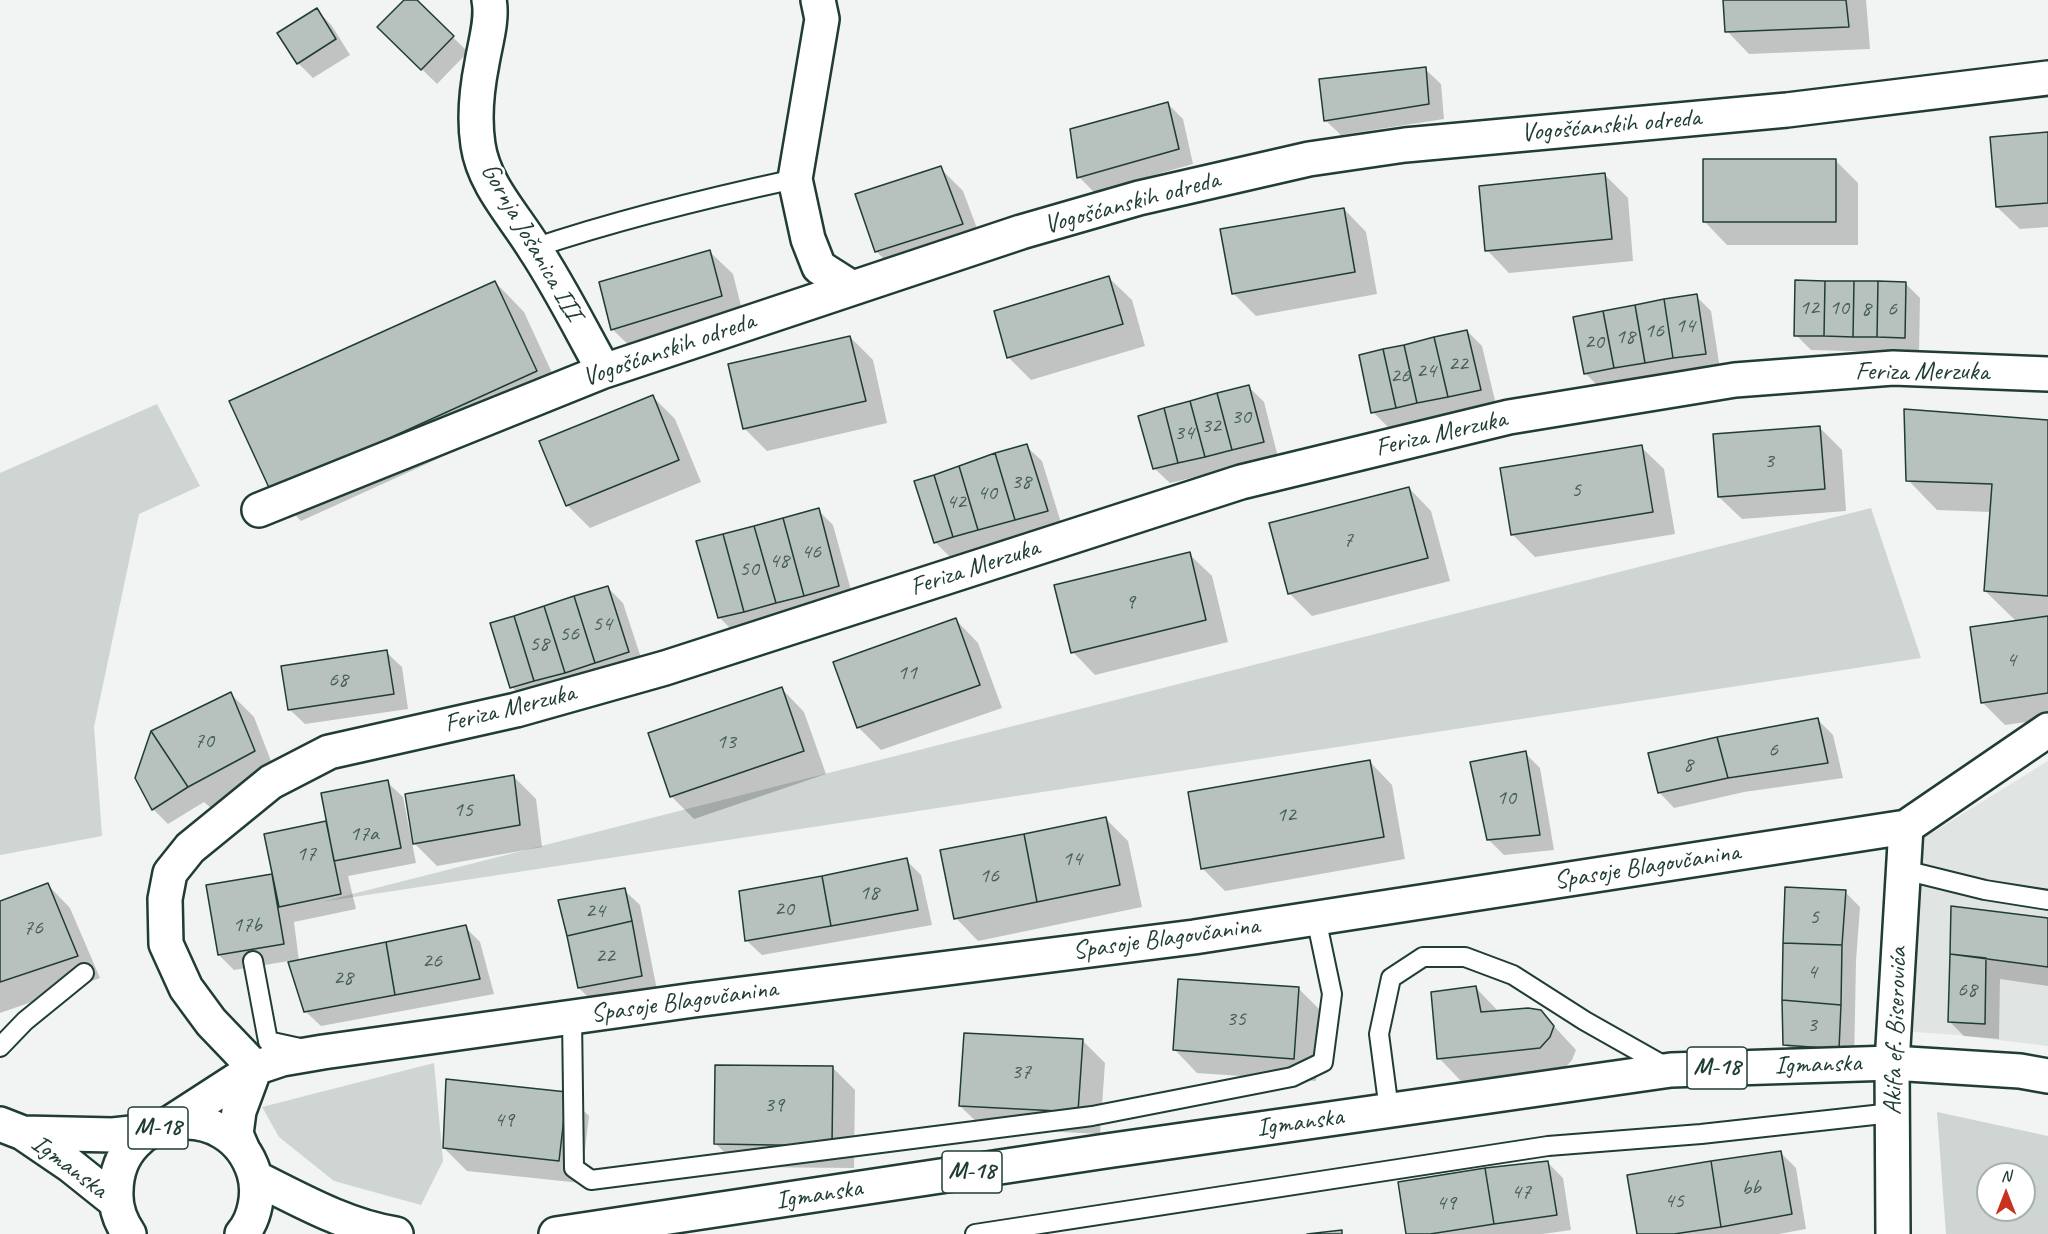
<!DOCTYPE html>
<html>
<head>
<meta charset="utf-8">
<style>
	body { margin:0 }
	#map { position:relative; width:2048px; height:1234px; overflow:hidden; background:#f2f3f3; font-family:Caveat,sans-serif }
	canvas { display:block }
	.north { position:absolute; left:1976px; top:1162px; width:60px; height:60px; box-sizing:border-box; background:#fff; border:2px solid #a5b1ae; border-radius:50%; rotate:0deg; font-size:16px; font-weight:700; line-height:24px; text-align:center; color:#1f3d34 }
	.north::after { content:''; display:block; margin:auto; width:21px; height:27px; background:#c8321e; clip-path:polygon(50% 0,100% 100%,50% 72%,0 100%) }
</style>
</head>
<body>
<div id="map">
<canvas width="2048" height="1234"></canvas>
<div class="north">N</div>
</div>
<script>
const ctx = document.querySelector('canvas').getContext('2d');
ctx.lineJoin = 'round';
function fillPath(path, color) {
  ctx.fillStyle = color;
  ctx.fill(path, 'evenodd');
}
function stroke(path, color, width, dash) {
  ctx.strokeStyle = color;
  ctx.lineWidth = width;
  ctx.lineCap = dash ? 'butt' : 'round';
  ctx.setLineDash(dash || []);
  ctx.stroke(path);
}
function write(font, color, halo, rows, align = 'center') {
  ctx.font = font + ' Caveat,sans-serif';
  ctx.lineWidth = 5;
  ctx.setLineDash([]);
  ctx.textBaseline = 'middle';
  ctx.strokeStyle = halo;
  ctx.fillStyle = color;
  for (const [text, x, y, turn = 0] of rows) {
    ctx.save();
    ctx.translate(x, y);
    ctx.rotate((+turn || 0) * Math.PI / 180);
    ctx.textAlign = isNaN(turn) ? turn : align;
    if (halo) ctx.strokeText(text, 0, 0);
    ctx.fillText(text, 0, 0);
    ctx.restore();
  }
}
const built = new Path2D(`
	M2048 761V1046L1958 1035 1902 1031 1922 839Z`);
const green = new Path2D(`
	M157 404 200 486 139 514 94 727 102 836 0 855V473Z
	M1871 508 1921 658 321 902Z
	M434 1063 443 1161 421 1205 334 1181 279 1137 262 1107Z
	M1937 1112 2048 1136V1234H1946ZM1988 1174H2024V1210H1988Z`);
const shadow = new Path2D(`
	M406 0H415L468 52 437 84 379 27Z
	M1724 0H1866L1870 49 1749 54 1727 31Z
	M317 10 332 26 350 55 313 78 298 63Z
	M1425 69 1441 84 1444 119 1341 135 1325 120Z
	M1168 104 1183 119 1193 164 1094 192 1079 177Z
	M2048 134V227L2020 229 1997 207Z
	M1835 160 1858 183V245H1727L1705 222Z
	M940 168 963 191 984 247 899 274 877 252 856 195Z
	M1605 175 1628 198 1633 261 1509 273 1487 250Z
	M1344 209 1366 232 1377 294 1256 316 1233 293Z
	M710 252 733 274 744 318 635 351 612 329Z
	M1109 278 1132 300 1145 346 1031 380 1008 357Z
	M495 282 524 312 565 401 301 521 272 491Z
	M1905 283 1920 298 1919 353 1811 350 1796 335Z
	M1696 296 1711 311 1720 369 1601 389 1585 373Z
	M1467 331 1482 346 1496 405 1388 427 1373 412Z
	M850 337 873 360 887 423 767 451 744 428Z
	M1249 387 1264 402 1278 457 1170 483 1154 468Z
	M653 397 675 419 701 482 590 528 567 505Z
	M2048 422V719L2005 725 1982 702 2017 622 1985 591 1991 512 1937 510 1908 480Z
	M1819 427 1842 450 1846 511 1742 519 1719 497Z
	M1026 446 1042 461 1062 526 950 557 935 542Z
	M1641 447 1664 469 1675 534 1535 557 1512 534Z
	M1409 488 1431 511 1450 581 1312 616 1289 593Z
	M818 510 833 525 854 601 735 633 720 618 698 542Z
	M1189 554 1212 576 1228 642 1095 675 1073 652Z
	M607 587 623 603 644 667 527 703 512 687Z
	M956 620 978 643 1002 708 881 750 858 727Z
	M386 652 402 667 408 709 305 724 289 709Z
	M782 689 804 712 826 774 694 819 671 796Z
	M231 694 254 717 276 774 212 809 204 802 168 824 153 809Z
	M1818 720 1833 735 1843 778 1744 792 1674 808 1659 792Z
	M1525 753 1540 768 1554 850 1504 855 1489 840Z
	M1370 762 1392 785 1405 859 1225 891 1202 868Z
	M514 777 536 799 542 847 437 866 412 841Z
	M387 782 403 797 416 863 348 876 356 909 294 922 299 961 465 927 480 942 494 994 321 1026 305 1011 289 961 234 970 219 955 208 887 274 875 265 835 328 822Z
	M1105 818 1128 841 1142 907 978 941 956 918Z
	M906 860 921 875 932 925 762 955 746 940Z
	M48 885 70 908 100 978 0 1013V903Z
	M624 890 640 905 657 990 594 1003 579 988Z
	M1845 892 1860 907 1856 961 1854 1064 1800 1059 1785 1044Z
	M1953 907 2048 919V986L2000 979 1999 1039 1964 1036 1949 1021Z
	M1476 988 1499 1012 1540 1011 1576 1050 1572 1060 1563 1070 1461 1081 1439 1058Z
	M1299 989 1321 1011 1316 1081 1197 1073 1175 1050Z
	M1082 1040 1105 1063 1100 1134 983 1128 960 1106Z
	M832 1067 855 1090 854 1168 739 1167 716 1144Z
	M566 1093 589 1116 581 1183 467 1171 444 1148Z
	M1781 1153 1796 1168 1806 1229 1779 1234H1638Z
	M1548 1163 1563 1178 1571 1230 1543 1234H1408Z`);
const building = new Path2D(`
	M404 0H417L454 36 421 70 377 27Z
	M1723 0H1846L1849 27 1725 32Z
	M317 8 336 39 297 64 277 33Z
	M1426 67 1429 104 1324 121 1319 79Z
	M1168 102 1179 149 1077 178 1070 129Z
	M2048 132V203L1996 207 1990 137Z
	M1703 159H1836V222H1703Z
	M941 166 963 224 875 252 855 194Z
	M1605 173 1612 239 1485 251 1479 186Z
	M1344 208 1355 272 1232 294 1220 229Z
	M710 250 722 296 611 330 599 282Z
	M1109 276 1123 324 1007 358 994 311Z
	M1795 280 1825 281 1824 336H1794Z
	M495 281 537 371 271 492 229 401Z
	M1825 281H1854L1853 337 1824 336Z
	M1854 281H1878L1877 337H1853Z
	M1878 281 1906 282 1905 338 1877 337Z
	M1697 294 1706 354 1673 358 1664 299Z
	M1664 299 1673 358 1645 363 1635 305Z
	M1635 305 1645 363 1614 368 1603 311Z
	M1603 311 1614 368 1584 374 1573 317Z
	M1467 330 1481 390 1448 397 1434 337Z
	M850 336 866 401 743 429 728 364Z
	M1434 337 1448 397 1417 403 1404 345Z
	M1404 345 1417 403 1396 408 1383 349Z
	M1383 349 1396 408 1371 413 1359 355Z
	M1249 385 1264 442 1232 450 1217 393Z
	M1217 393 1232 450 1205 457 1190 401Z
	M653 395 679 460 566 506 539 441Z
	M1190 401 1205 457 1178 463 1164 408Z
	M1164 408 1178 463 1153 469 1138 416Z
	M1904 409 2048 420V596L1984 591 1992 484 1906 481Z
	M1820 426 1825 489 1718 497 1713 434Z
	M1027 444 1048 511 1015 520 995 453Z
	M1642 445 1653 512 1511 535 1500 468Z
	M995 453 1015 520 978 530 959 466Z
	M959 466 978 530 953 537 934 475Z
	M934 475 953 537 934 543 914 481Z
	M1409 487 1428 558 1288 594 1269 523Z
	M819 508 839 586 804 596 783 518Z
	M783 518 804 596 776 603 754 526Z
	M754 526 776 603 744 612 723 534Z
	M723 534 744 612 718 618 696 541Z
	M1190 552 1206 620 1071 653 1054 585Z
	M608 586 629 652 595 663 574 596Z
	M574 596 595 663 565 673 544 606Z
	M544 606 565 673 534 681 514 616Z
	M514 616 534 681 510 688 490 623Z
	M2048 616V693L1981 703 1970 627Z
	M956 618 980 685 857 728 833 662Z
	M387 650 394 694 288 710 281 666Z
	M782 687 804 751 670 797 648 733Z
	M231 692 255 751 188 787 151 731Z
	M1818 718 1828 763 1728 778 1717 737Z
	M151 731 188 787 152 810 135 778Z
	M1717 737 1728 778 1658 793 1648 753Z
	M1526 751 1540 835 1487 840 1470 762Z
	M1370 760 1384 837 1201 869 1188 792Z
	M514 775 520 825 413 844 405 794Z
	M388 780 401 848 334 861 321 793Z
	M1106 817 1120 885 1037 902 1024 834Z
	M326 821 341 894 279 907 264 834Z
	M1024 834 1037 902 954 919 940 850Z
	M907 858 918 910 831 926 822 876Z
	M272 874 284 944 218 955 206 885Z
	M822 876 831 926 745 941 739 891Z
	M48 883 78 956 0 982V901Z
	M1785 887 1846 890 1842 945 1783 943Z
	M625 888 632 921 567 936 558 900Z
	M1951 906 2048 918V967L1950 954Z
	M632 921 642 976 578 988 567 936Z
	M466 925 480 979 395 995 386 942Z
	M386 942 395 995 304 1012 288 962Z
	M1783 943 1842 945 1841 1005 1782 1000Z
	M1950 954 1986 958 1985 1024 1948 1022Z
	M1178 979 1299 987 1294 1059 1173 1050Z
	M1476 986 1481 1012 1528 1008 1541 1010 1554 1026 1550 1037 1540 1048 1437 1059 1431 992Z
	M1782 1000 1841 1005 1839 1049 1783 1045Z
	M964 1033 1083 1039 1078 1112 959 1106Z
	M715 1065 833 1066 832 1146 714 1144Z
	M446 1079 567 1092 559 1161 443 1148Z
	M1781 1151 1792 1214 1721 1227 1711 1161Z
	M1548 1161 1557 1215 1494 1224 1485 1168Z
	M1711 1161 1721 1227 1674 1234H1637L1627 1175Z
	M1485 1168 1494 1224 1430 1234H1406L1398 1182Z
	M1342 1230V1234H1307Z`);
const lane = new Path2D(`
	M534 248C620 219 707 198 795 179
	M1904 870 1985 890 2048 900
	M253 961 268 1041 300 1048
	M572 1017 574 1168 591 1180 1092 1116 1292 1077 1323 1062 1332 994 1316 918
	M0 1047 25 1021 84 973
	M1389 1110 1379 1034 1391 978 1423 957H1465L1513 975 1585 1021 1670 1069
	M975 1234 1548 1146 1701 1134 1892 1113`);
const street = new Path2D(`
	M489 0C493 19 485 44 482 63 477 88 474 119 478 145 484 185 514 215 534 248 560 287 581 330 604 371
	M818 0 822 19 795 179 808 239 819 267 852 288
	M259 510 604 371 1021 232 1139 198 1309 159 1405 145 1787 110 2048 78
	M255 1068 211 1022 186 988 166 944 165 899 170 873 190 848 271 782 329 752 516 710 665 668 1241 482 1509 417 1735 380 1893 368 2048 374
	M170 1123 255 1068 282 1059 323 1052 694 1000 1194 937 1906 827 2048 730
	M242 1148 236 1134 239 1111 255 1068
	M1893 1234 1892 1063 1906 827`);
const primary = new Path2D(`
	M0 1124 23 1133 70 1165 115 1201
	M23 1133 113 1135 150 1131
	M256 1178C300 1200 348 1227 396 1234
	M129 1234C120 1221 115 1207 116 1191 117 1110 230 1096 254 1173 260 1193 255 1219 242 1234
	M556 1234 1106 1151 1671 1070 1892 1063 2020 1071 2048 1076`);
const numberNames = [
	["12",1809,308],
	["10",1839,308],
	["8",1866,309],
	["6",1892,309],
	["14",1685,326],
	["16",1654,331],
	["18",1625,337],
	["20",1594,342],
	["22",1458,364],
	["24",1426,371],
	["26",1400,376],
	["30",1241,417],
	["32",1211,426],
	["34",1184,433],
	["3",1769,461],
	["38",1021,482],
	["5",1576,490],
	["40",987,493],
	["42",956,502],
	["7",1348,540],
	["46",811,552],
	["48",779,561],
	["50",749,569],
	["9",1130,602],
	["54",602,624],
	["56",569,634],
	["58",539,644],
	["4",2011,660],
	["11",907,673],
	["68",338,680],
	["70",204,741],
	["13",726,742],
	["6",1773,750],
	["8",1688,765],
	["10",1506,798],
	["15",463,810],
	["12",1286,815],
	["17a",364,834],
	["17",306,854],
	["14",1072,859],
	["16",989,876],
	["18",869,893],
	["20",784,909],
	["24",595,911],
	["5",1814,917],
	["17b",247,925],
	["76",33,928],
	["22",605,956],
	["26",432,961],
	["4",1812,972],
	["28",343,978],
	["68",1967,990],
	["35",1236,1019],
	["3",1812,1025],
	["37",1021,1072],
	["39",774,1105],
	["49",504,1120],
	["bb",1751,1188],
	["47",1521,1192],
	["45",1674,1201],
	["49",1446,1203]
];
const shields = [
	[1717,1068,60],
	[158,1128,60],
	[972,1172,60]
];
const shieldNames = [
	["M-18",1717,1068],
	["M-18",158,1128],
	["M-18",972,1172]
];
const streetNames = [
	["Vogošćanskih odreda",1611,126,-5],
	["Vogošćanskih odreda",1132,203,-15],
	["Gornja Jošanica III",531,242,60],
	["Vogošćanskih odreda",669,350,-19],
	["Feriza Merzuka",1922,372],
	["Feriza Merzuka",1441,434,-13],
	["Feriza Merzuka",975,568,-18],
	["Feriza Merzuka",510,709,-14],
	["Spasoje Blagovčanina",1647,867,-9],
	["Spasoje Blagovčanina",1166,939,-8],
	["Spasoje Blagovčanina",684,1002,-8],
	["Akifa ef. Biserovića",1896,1031,-88],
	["Igmanska",1818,1065,-2],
	["Igmanska",1300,1123,-8],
	["Igmanska",69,1167,37],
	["Igmanska",819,1195,-9]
];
fillPath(built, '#e0e4e3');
fillPath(green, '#ced5d3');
fillPath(shadow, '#0003');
fillPath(building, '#b7c1bd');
stroke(building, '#1f3d34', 1.5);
stroke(lane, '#1f3d34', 22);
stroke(street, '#1f3d34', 38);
stroke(primary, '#1f3d34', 38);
stroke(lane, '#fff', 18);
stroke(street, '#fff', 33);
stroke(primary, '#fff', 33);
write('22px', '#455e56', null, numberNames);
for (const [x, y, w] of shields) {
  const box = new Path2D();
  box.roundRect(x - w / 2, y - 21, w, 42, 4.5);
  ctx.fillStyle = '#fff';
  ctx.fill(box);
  stroke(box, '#1f3d34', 1.5);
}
write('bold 24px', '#1f3d34', null, shieldNames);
write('26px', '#1f3d34', '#fff', streetNames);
</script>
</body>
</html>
